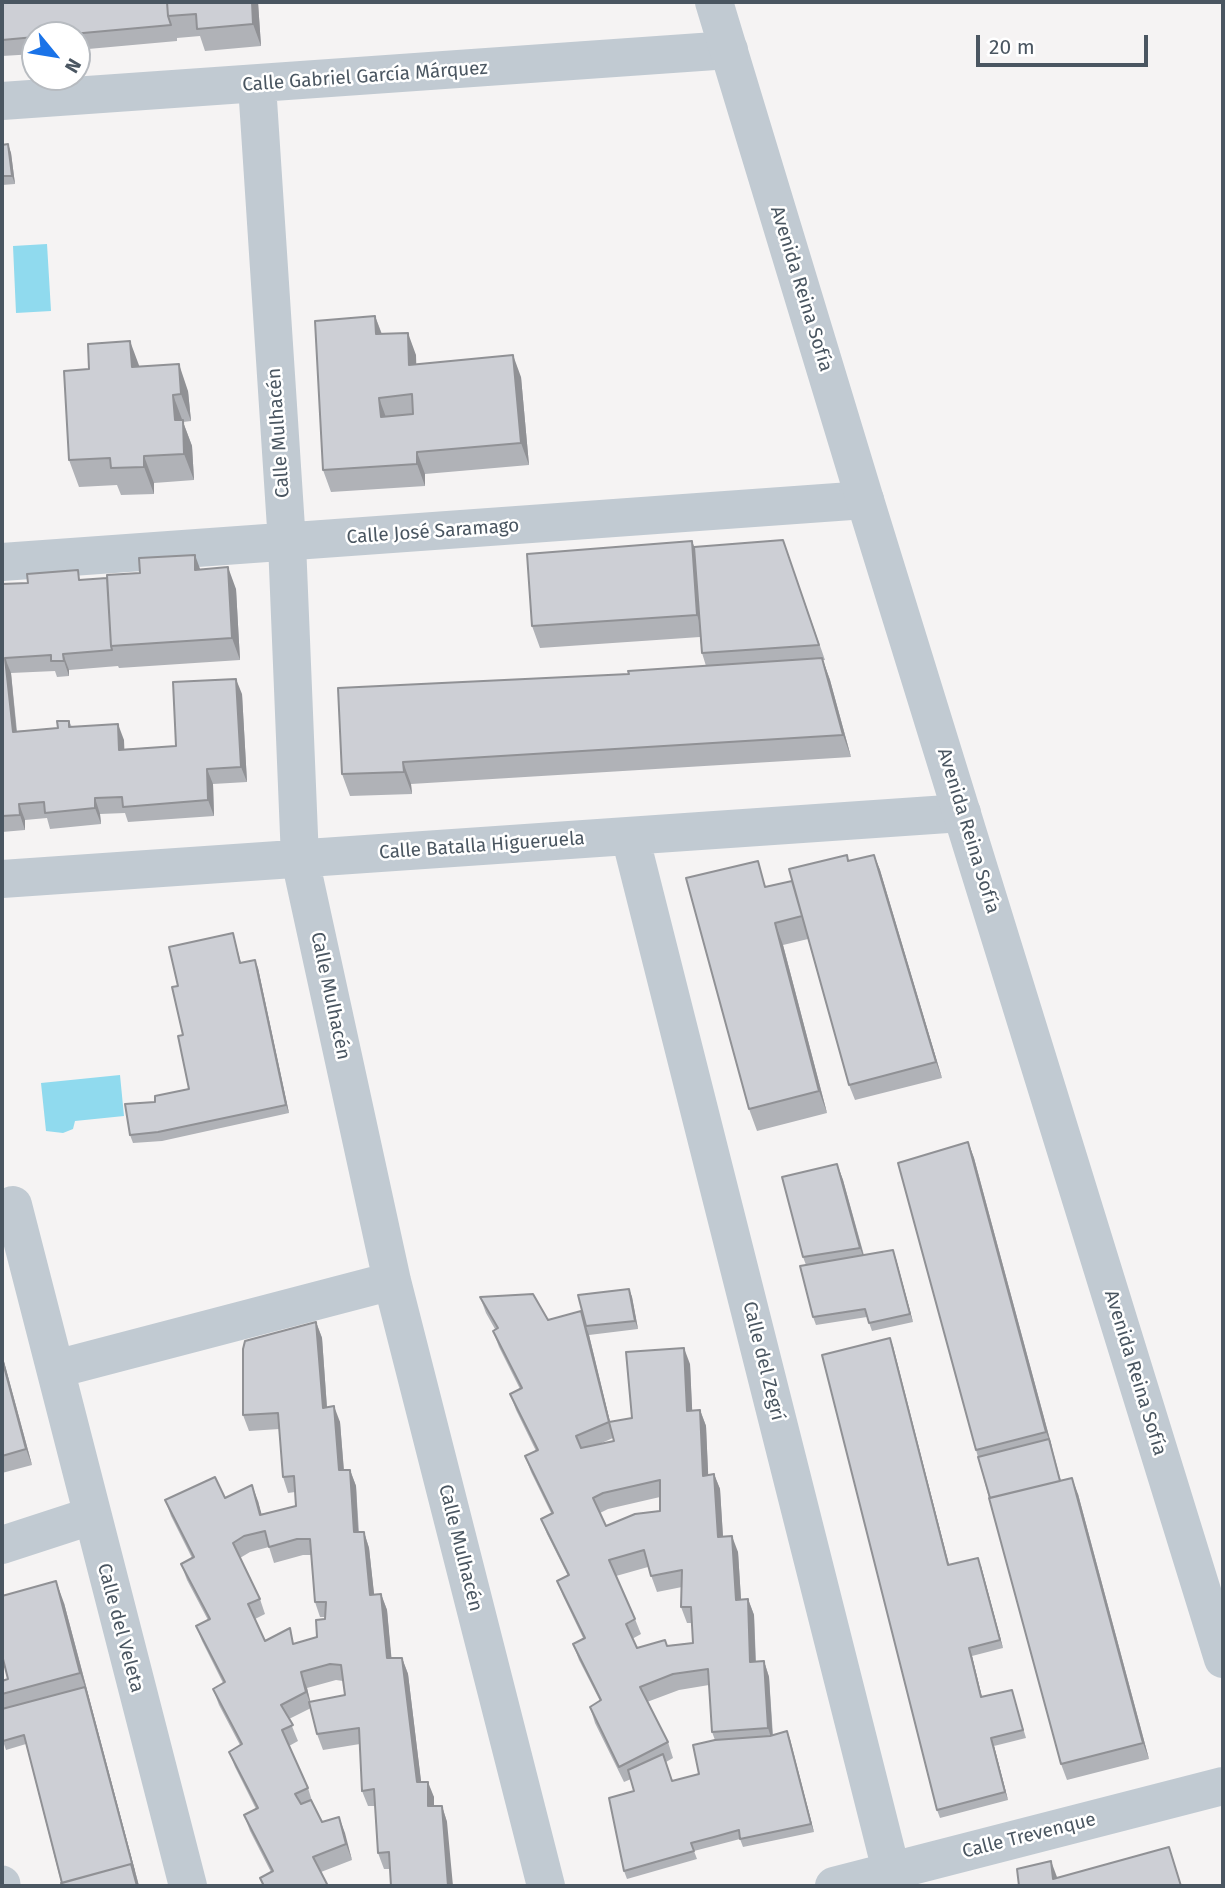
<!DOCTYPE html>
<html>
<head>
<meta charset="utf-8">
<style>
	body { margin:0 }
	#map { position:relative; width:1225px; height:1888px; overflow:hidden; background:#f5f3f3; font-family:"Fira Sans",sans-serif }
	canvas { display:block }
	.frame { position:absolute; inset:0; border:4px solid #4a5661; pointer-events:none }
	.north { position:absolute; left:21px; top:21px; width:70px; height:70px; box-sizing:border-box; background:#fff; border:2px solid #b7bbc0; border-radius:50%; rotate:120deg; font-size:19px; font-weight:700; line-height:28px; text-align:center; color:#4a5661 }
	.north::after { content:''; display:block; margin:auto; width:24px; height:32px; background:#1a73e8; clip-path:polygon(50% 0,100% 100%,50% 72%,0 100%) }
	.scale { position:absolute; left:976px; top:35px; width:172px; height:32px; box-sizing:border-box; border:4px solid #4a5661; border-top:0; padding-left:9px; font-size:21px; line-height:24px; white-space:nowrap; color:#4a5661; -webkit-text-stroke:5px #fff; paint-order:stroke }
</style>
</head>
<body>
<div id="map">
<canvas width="1225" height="1888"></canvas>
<div class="frame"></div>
<div class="north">N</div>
<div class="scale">20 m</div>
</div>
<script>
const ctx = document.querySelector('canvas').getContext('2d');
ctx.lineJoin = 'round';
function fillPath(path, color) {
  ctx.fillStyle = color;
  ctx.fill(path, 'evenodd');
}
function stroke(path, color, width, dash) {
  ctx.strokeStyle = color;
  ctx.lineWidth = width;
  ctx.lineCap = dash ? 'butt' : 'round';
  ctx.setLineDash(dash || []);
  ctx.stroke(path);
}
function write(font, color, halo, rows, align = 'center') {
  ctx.font = font + ' "Fira Sans",sans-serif';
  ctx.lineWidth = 5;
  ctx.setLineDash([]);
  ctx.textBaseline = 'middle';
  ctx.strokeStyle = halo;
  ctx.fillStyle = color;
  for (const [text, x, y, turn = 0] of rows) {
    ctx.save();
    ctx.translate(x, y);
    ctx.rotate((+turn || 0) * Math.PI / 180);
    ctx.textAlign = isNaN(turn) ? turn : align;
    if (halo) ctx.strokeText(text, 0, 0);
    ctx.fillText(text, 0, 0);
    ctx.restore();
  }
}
const water = new Path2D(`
	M47 244 51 311 16 313 13 246Z
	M120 1075 124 1116 75 1121 73 1129 63 1133 46 1131 41 1083Z`);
const pedestrian = new Path2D(`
	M2 1884V1886`);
const minor = new Path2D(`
	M257 85 287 543 300 859 392 1281 546 1886
	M2 101 729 50
	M2 562 865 500
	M630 836 895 1886
	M2 879 962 813
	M13 1205 188 1886
	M56 1369 392 1281
	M2 1545 91 1516
	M834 1886 1223 1786`);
const tertiary = new Path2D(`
	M714 2 865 500 1223 1659`);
const wall = new Path2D(`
	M2 2H258L261 46 205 51 200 36 177 38V41L77 50V35H35V54L2 56Z
	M8 144 11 153 15 184 2 185V145Z
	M375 316 382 334 416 355V364L521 377 529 465 425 474V486L331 492 323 470Z
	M140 366 188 391 191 421 183 422 192 446 194 480 154 483V494L121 495 117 485 79 487 69 460Z
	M783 540 825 660H823L830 680 851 757 411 784 412 794 350 796 342 774 629 674 706 666 702 653 700 637 540 648 532 626 692 541 694 547Z
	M200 569 236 589 240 660 119 668 118 666 69 670V676L57 677 55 671 11 673 17 731 58 728 69 721 72 727 124 740V749L176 746 242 694 247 782 213 784 214 816 128 822 125 813 100 814 101 824 50 829 47 818 25 820V830L2 832V629L81 580Z
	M874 855 880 870 942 1078 855 1100 849 1085 808 939 783 945 827 1113 757 1131 749 1109 767 886 792 881 849 861Z
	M233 933 241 963 258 968 289 1113 162 1141 133 1143 130 1135 155 1102 189 1089 178 986Z
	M968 1142 974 1158 1061 1481 1078 1494 1149 1759 1067 1780 1061 1764 976 1450Z
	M837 1164 843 1180 864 1255 896 1259 913 1322 872 1331 867 1317 816 1325 813 1317 806 1265 803 1257Z
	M629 1289 632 1297 638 1329 589 1335 610 1422 632 1418 690 1364 692 1411 700 1410 706 1426 708 1475 714 1474 720 1489 723 1537 738 1552 741 1599H748L754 1615 756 1661H764L769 1677 773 1735 787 1731 814 1832 743 1847 740 1839 694 1851 697 1859 627 1879 624 1871 634 1791 631 1779 624 1782 595 1723 590 1707 600 1701 579 1660 573 1644 583 1638 563 1596 557 1581 568 1576 547 1534 541 1519 551 1513 531 1472 525 1456 536 1451 516 1410 510 1394 520 1389 499 1347 493 1331 495 1329 486 1313 480 1297 548 1320 584 1319ZM613 1438 614 1441 597 1445ZM660 1497V1511L606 1526 600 1513 608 1509ZM648 1567 657 1592 682 1587 681 1607 687 1623H692L693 1643 637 1648 632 1639 641 1634 635 1619 616 1576ZM709 1685 712 1732 715 1740 699 1774 672 1781 666 1762 673 1758 668 1742 647 1702 679 1690Z
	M316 1322 322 1338 327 1407 340 1422 344 1470H350L356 1486 359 1532H364L369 1548 374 1595 381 1594 387 1610 391 1658H402L408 1674 421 1782 434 1797V1806H442L447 1822 390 1869H384L378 1853 375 1806H368L362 1791 360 1744 323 1750 317 1734 311 1708 289 1719 298 1741 289 1746 308 1788 313 1804 322 1822 339 1817 352 1860 321 1872 328 1886H263L260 1878 271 1872 250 1831 244 1815 256 1809 235 1767 229 1752 240 1745 219 1705 213 1689 223 1683 202 1641 196 1626 208 1620 187 1580 181 1564 192 1558 171 1516 165 1500 225 1498 258 1501 261 1514 296 1506 295 1492 288 1493 283 1477 279 1429 249 1431 243 1415ZM269 1547 274 1563 303 1555H312L315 1602 320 1617H325L317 1637 295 1644 265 1641 255 1619 265 1614 260 1599 240 1558 250 1552ZM336 1680 343 1681 345 1695 310 1702 307 1688Z
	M890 1338 949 1564 981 1566 1003 1648 972 1656 982 1697 1012 1690 1026 1738 994 1746 1008 1800 940 1818 937 1810Z
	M2 1354 32 1465 2 1473Z
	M2 1596 64 1603 139 1886H62L26 1744 6 1750 2 1738V1681L8 1679 3 1661H2Z`);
const shadedWall = new Path2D(`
	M252 2H258L261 46 253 24Z
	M8 144 11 153 15 184 12 176Z
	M375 316 383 338 376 334Z
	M408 333 416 355 417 387 409 365Z
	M130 341 140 368 132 367Z
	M513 355 521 377 529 465 521 443Z
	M179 364 188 391 191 421 181 394Z
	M173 395 192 446 194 480 184 454 175 420Z
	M379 398 387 420 381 417Z
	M417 452 425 474V486L417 464Z
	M144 456 154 483V494L144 467Z
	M692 541 700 563 705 637 697 615Z
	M195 555 203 577 195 570Z
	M228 567 236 589 240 660 232 638Z
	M63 654 69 670V676L64 661Z
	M5 658 11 673 18 748 13 732Z
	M822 658 830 680 851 757 843 735Z
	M236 679 242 694 247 782 241 767Z
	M118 724 124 740 125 765 119 750Z
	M403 762 411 784 412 794 404 772Z
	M207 769 213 784 214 816 208 800Z
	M95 798 100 814 101 824 95 808Z
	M19 804 25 820V830L20 815Z
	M874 855 880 870 942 1078 936 1062Z
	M775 923 783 945 827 1113 819 1091Z
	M255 960 258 968 289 1113 286 1105Z
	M968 1142 974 1158 1052 1447 1046 1432Z
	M837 1164 843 1180 866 1264 860 1248Z
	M893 1250 896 1259 913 1322 910 1314Z
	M629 1289 632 1297 638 1329 635 1321Z
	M581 1311 589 1335 614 1438 609 1422Z
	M316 1322 322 1338 328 1423 323 1408Z
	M890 1338 893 1346 951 1573 948 1565Z
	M684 1348 690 1364 693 1427 687 1411Z
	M2 1354 32 1465 26 1449 2 1359Z
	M334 1406 340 1422 345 1486 339 1470Z
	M700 1410 706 1426 709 1492 703 1476Z
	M350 1470 356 1486 359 1548 354 1532Z
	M714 1474 720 1489 724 1553 718 1537Z
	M1072 1478 1078 1494 1149 1759 1143 1743Z
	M252 1485 258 1501 266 1530 260 1515Z
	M364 1532 369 1548 376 1611 370 1595Z
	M732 1536 738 1552 742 1615 736 1600Z
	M978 1558 981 1566 1003 1648 1000 1640Z
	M56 1581 64 1603 139 1886H137L85 1687 80 1673Z
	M381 1594 387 1610 393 1674 387 1658Z
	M748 1599 754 1615 756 1677 750 1662Z
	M969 1648 972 1656 984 1706 981 1697Z
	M402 1658 408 1674 423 1797 417 1782Z
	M764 1661 769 1677 773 1744 768 1728Z
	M301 1672 307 1688 312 1708 306 1692Z
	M787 1731 790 1739 814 1832 811 1824Z
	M991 1738 994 1746 1008 1800 1005 1792Z
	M428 1782 434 1797V1822L428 1806Z
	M442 1806 447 1822 453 1886H448Z
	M339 1817 345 1833 352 1860 346 1844Z
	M1051 1861 1057 1877 1058 1886 1053 1879Z`);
const building = new Path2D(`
	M2 2H167L168 16 171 25 61 35H35V37L2 40Z
	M167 2H252L253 24 197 29 196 14 168 16Z
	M8 144 12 176H2V145Z
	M375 316 376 334 408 333 409 365 513 355 521 443 417 452V464L323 470 315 321ZM412 394 413 414 381 417 379 398Z
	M130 341 132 367 179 364 181 394 173 395 175 420H183L184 454 144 456V467L111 468 110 458 69 460 64 371 89 369 88 344Z
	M783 540 819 645 702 653 694 547Z
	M692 541 697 615 532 626 527 554Z
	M195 555V570L228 567 232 638 111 646 107 575 140 573 139 558Z
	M78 570 79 580 107 578 111 646 112 650 63 654 64 661H51V655L5 658 13 732 58 728 57 721H69V727L118 724 119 750 176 746 173 682 236 679 241 767 207 769 208 800 123 807 122 797 95 798V808L45 813 44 802 19 804 20 815 2 816V584L28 583 27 574Z
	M822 658 843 735 403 762 404 772 342 774 338 688 629 674 628 671Z
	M847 855 848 861 874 855 936 1062 849 1085 789 869Z
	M758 861 765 887 792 881 802 916 775 923 819 1091 749 1109 686 878Z
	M233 933 240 963 255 960 286 1105 158 1132 130 1135 125 1104 155 1102V1096L189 1089 178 1036 183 1035 172 987 178 986 169 947Z
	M968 1142 1046 1432 976 1450 898 1163Z
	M837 1164 860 1248 803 1257 782 1177Z
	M893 1250 910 1314 869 1323 865 1309 813 1317 800 1266Z
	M629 1289 635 1321 586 1326 578 1295Z
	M533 1294 548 1320 581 1311 609 1422 576 1436 581 1448 614 1441 609 1422 632 1418 626 1352 684 1348 687 1411 700 1410 703 1476 714 1474 718 1537 732 1536 736 1600 748 1599 750 1662 764 1661 768 1728 712 1732 708 1669 673 1674 640 1687 668 1742 619 1767 590 1707 601 1700 573 1644 585 1638 557 1581 569 1575 541 1519 553 1513 525 1456 538 1450 510 1394 522 1388 493 1331 498 1328 480 1297ZM660 1480V1511L635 1514 606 1526 593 1498 603 1493ZM644 1550 651 1576 682 1570 681 1607H691L693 1643 667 1646 665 1640 637 1648 626 1624 635 1619 609 1560Z
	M316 1322 323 1408 334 1406 339 1470H350L354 1532H364L370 1595 381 1594 387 1658H402L417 1782H428V1806H442L448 1886H391L389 1852 378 1853 374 1789 362 1791 359 1728 317 1734 309 1702 345 1695 341 1665 330 1664 301 1672 306 1692 281 1705 293 1725 282 1730 308 1788 295 1794 301 1804 311 1800 322 1822 339 1817 346 1844 313 1857 328 1886H264L260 1878 273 1871 244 1815 258 1808 229 1752 242 1744 213 1689 225 1682 196 1626 210 1619 181 1564 194 1557 165 1500 215 1477 225 1498 252 1485 260 1515 296 1506 294 1476 283 1477 278 1413 243 1415V1349L245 1341ZM265 1531 269 1547 297 1539H310L315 1602H326L325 1619 316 1620 317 1637 293 1644 290 1628 265 1641 248 1604 260 1599 233 1543 244 1536Z
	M890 1338 948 1565 978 1558 1000 1640 969 1648 981 1697 1012 1690 1023 1730 991 1738 1005 1792 937 1810 822 1355Z
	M2 1359 26 1449 2 1456Z
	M1049 1439 1060 1481 990 1498 978 1457Z
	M1072 1478 1143 1743 1061 1764 989 1498Z
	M56 1581 80 1673 2 1694V1681L8 1679 2 1655V1596Z
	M85 1687 134 1871 131 1864 62 1883 24 1735 3 1741 2 1709Z
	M787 1731 811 1824 740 1839 739 1830 714 1837 691 1843 694 1851 624 1871 609 1798 634 1791 628 1770 663 1754 672 1781 699 1774 693 1745 715 1740 770 1736Z
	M1169 1847 1181 1886H1019L1017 1869 1051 1861 1053 1879Z
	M131 1864 137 1886H62L61 1883Z`);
const streetNames = [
	["Calle Gabriel García Márquez",365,77,-4],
	["Avenida Reina Sofía",801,289,73],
	["Calle Mulhacén",279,433,-94],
	["Calle José Saramago",433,532,-4],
	["Avenida Reina Sofía",968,831,73],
	["Calle Batalla Higueruela",482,846,-4],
	["Calle Mulhacén",330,996,78],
	["Calle del Zegrí",763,1361,76],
	["Avenida Reina Sofía",1135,1373,73],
	["Calle Mulhacén",460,1548,76],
	["Calle del Veleta",120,1628,75],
	["Calle Trevenque",1029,1836,-14]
];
fillPath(water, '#90daee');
stroke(pedestrian, '#c1cad2', 37);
stroke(minor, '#c1cad2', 38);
stroke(tertiary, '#c1cad2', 38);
fillPath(wall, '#b0b2b7');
fillPath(shadedWall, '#909195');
fillPath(building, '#cdcfd5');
stroke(building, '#909195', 2);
write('19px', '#4a5661', '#fff', streetNames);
</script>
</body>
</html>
